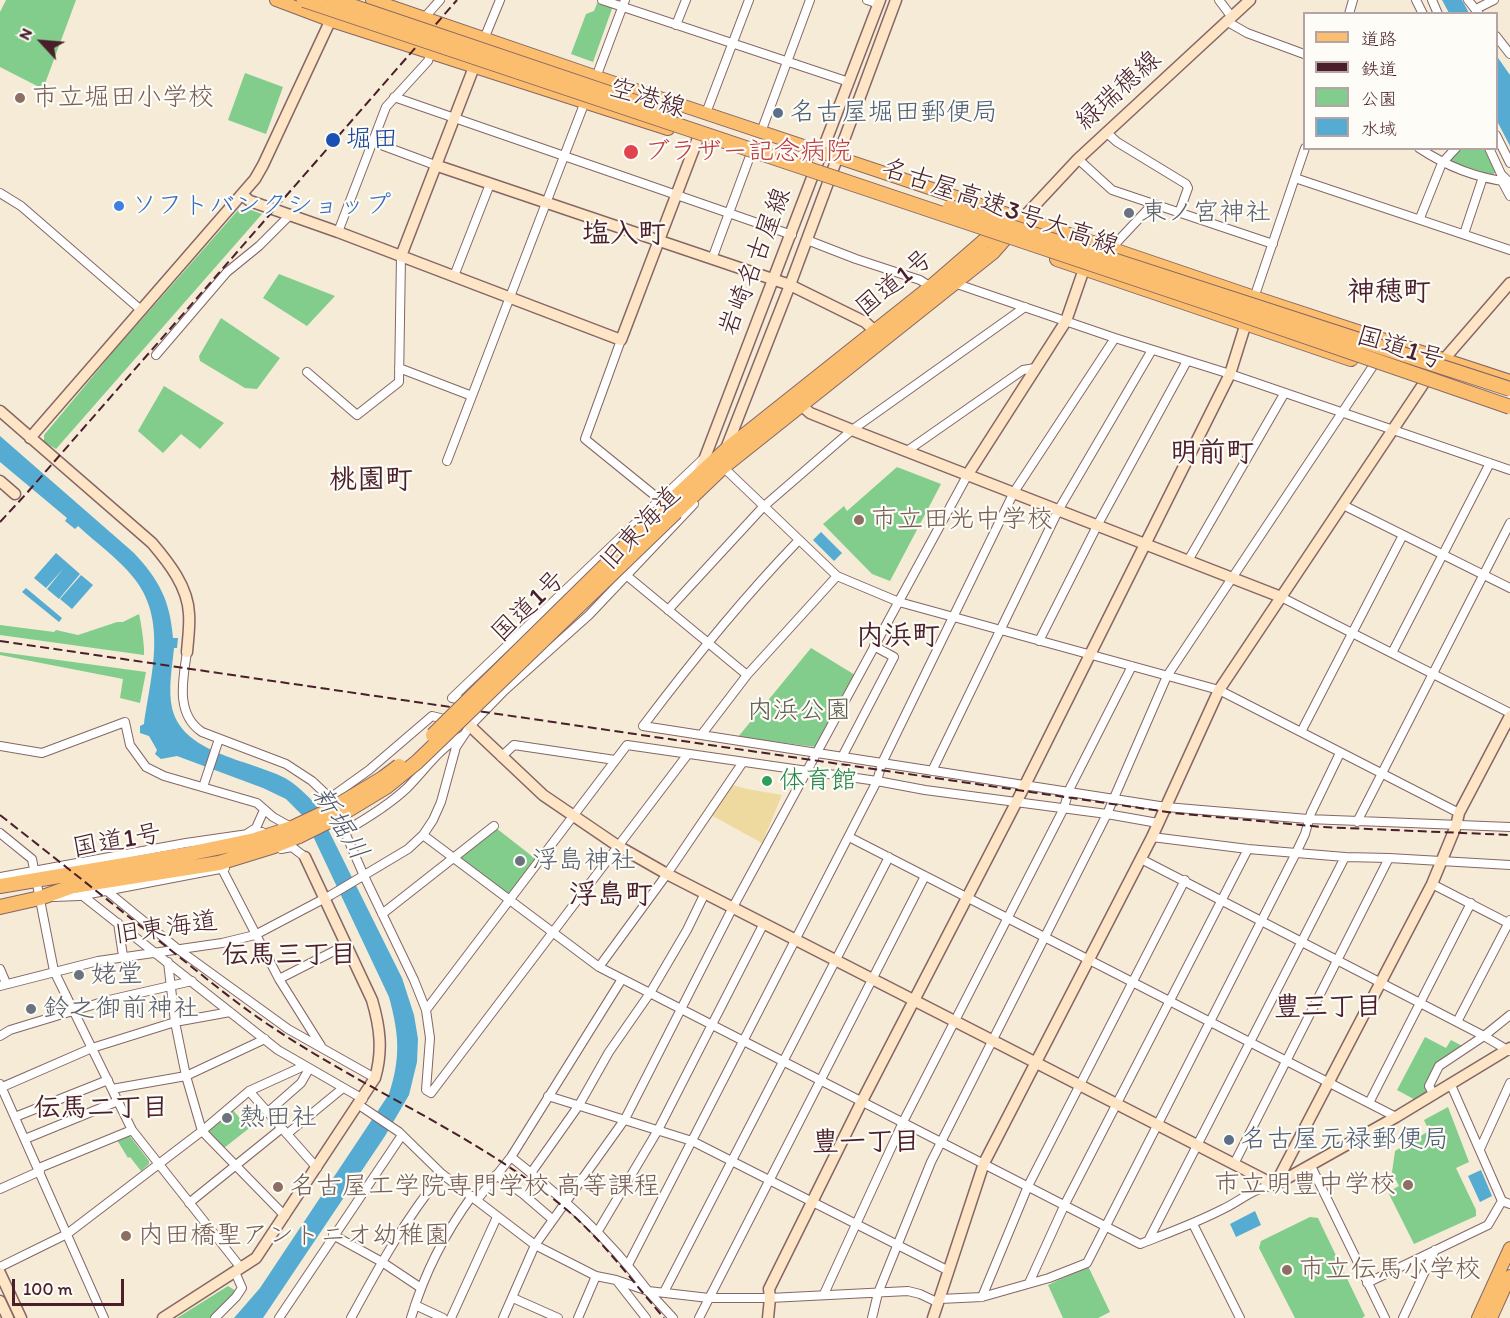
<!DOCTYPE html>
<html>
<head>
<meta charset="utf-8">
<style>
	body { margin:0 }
	#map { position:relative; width:1510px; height:1318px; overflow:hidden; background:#f5ebd6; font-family:Itim,"Klee One",sans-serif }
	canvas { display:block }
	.legend { position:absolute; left:1303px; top:12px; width:195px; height:138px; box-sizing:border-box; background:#fdfcf7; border:2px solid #b5a4a5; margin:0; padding:8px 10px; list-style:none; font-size:18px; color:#4a1f2b }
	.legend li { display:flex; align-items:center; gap:12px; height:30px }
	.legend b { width:30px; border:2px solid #b5a4a5 }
	.north { position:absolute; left:12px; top:12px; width:60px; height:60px; -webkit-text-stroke:4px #fdfcf7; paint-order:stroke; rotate:296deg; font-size:16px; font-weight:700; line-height:24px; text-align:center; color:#4a1f2b }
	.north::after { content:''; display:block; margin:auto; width:21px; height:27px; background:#4a1f2b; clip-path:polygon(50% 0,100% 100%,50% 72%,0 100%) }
	.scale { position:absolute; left:12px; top:1279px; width:112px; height:27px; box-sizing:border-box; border:3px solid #4a1f2b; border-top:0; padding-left:8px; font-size:18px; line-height:21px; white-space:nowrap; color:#4a1f2b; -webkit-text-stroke:4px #fdfcf7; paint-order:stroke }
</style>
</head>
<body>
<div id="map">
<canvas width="1510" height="1318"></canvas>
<ul class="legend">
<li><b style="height:8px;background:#fbbd6e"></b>道路</li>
<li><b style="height:8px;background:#4a1f2b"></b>鉄道</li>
<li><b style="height:16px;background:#82cd8b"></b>公園</li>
<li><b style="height:16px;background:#55abd1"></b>水域</li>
</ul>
<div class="north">N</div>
<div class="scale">100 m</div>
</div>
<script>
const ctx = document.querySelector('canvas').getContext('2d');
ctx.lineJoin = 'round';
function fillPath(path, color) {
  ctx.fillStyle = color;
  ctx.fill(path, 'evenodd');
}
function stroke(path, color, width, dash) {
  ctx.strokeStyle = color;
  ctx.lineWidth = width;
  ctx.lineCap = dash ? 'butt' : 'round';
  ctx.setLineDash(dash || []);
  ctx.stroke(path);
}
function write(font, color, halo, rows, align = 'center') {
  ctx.font = font + ' Itim,"Klee One",sans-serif';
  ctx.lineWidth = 4.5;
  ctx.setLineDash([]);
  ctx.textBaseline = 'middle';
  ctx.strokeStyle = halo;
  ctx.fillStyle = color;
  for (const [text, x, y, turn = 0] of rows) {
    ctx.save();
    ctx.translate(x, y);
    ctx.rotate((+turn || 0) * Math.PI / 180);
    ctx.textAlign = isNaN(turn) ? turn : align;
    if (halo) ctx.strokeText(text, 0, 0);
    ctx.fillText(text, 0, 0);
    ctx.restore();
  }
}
const green = new Path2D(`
	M6 0H76L43 89 0 67V12Z
	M598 1 613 6 593 62 571 54 586 14 594 11Z
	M245 73 283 87 266 134 228 120Z
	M1459 149H1486L1496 171 1493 175 1451 162V156Z
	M239 209 251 210 262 214 56 449 44 442V435L114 351Z
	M279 274 335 296 307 326 263 298Z
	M221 318 280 358 257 389 245 388 200 361 199 356Z
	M164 386 224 423 200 449 181 434 163 453 138 431Z
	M897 467 941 484 890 581 872 574 823 524 844 506 847 511Z
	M139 614C141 622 145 648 144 655L0 635V625L54 632 56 630 78 635 117 622H123Z
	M811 648 855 675 816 747 738 737Z
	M0 652 146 672 140 703 120 698 123 679 0 655Z
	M496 828 537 860 512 893 508 894 461 858V853Z
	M1425 1037 1446 1048 1451 1040 1466 1048 1439 1066 1429 1086 1434 1095 1421 1103 1397 1090Z
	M257 1105 266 1115 224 1148 209 1133V1130L232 1109 244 1123 253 1115 250 1111Z
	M1448 1107 1469 1162 1456 1168 1476 1210V1216L1414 1244 1388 1192 1399 1186 1392 1172 1395 1151 1429 1131 1424 1120Z
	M129 1135 149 1161V1164L141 1171 130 1157 128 1158 117 1140Z
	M1310 1217 1318 1218 1365 1316 1362 1318H1295L1259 1248 1261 1241Z
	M1088 1266 1110 1312 1098 1318H1063L1048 1285Z
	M228 1286 236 1291 210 1318H177Z`);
const sand = new Path2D(`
	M732 785 747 789 782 795 762 843 711 815Z`);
const water = new Path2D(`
	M1442 0H1462L1469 13H1449Z
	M1496 55 1510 75V146L1497 121Z
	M0 436 134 553C159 580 170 600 173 638H178L177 648H174C172 668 168 689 172 708 183 754 248 759 285 778 297 785 307 795 316 805L402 978 414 1015 418 1039 417 1062 409 1095 385 1136 263 1318H234L260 1288 389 1094C401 1057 399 1034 389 997L304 817 286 799 263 788 177 756 161 759 155 754 157 750 149 736 140 733V726L144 724C151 675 168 619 133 577 118 558 96 543 78 526L75 529 65 521 67 518 0 462Z
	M821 532 842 553 834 561 813 540Z
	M56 553 80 574 59 599 47 589 64 568 46 588 34 578Z
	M81 575 93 585 72 609 60 599Z
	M26 588 62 618 59 622 22 592Z
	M1481 1170 1492 1196 1480 1202 1468 1176Z
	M1255 1211 1261 1225 1236 1237 1230 1224Z`);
const street = new Path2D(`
	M602 0 849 82
	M867 0 879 4
	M1219 0 1231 16
	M1416 0 1423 14
	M1432 0 1438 14
	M1468 0 1479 14
	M1476 9 1494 0
	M1349 14 1353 0
	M424 18 440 0
	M1226 21 1247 33 1304 54
	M676 25 686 0
	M1496 36 1510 54
	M484 39 500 0
	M595 80 625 0
	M394 97 792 235
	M706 113 749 0
	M761 132 810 0
	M1106 132 1117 142 1186 184 1188 188 1179 213
	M1496 135 1510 163
	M373 142 435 165
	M1419 148C1446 166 1477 178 1509 182
	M1489 148 1501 174 1510 183
	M1078 159 1112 190 1273 244
	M1295 178 1510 250
	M1502 181 1510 196
	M0 193 21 206 141 310
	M1420 218 1442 163 1456 148
	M338 232 386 107 428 61 431 52
	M1464 234 1483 177
	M807 240 856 259 920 280 931 287
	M1114 250 1117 242 1148 209 1150 204
	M712 259 750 156
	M454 276 490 184
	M954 283 1115 338
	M1254 298 1305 148
	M621 340 585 439 659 499
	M156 355 227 272 259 246 291 214
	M399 368 472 396
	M307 372 357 415 399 382 401 256
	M907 451 1023 370 1035 368
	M447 461 586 99
	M723 467 837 576 899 602 1219 690 1459 813
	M1343 505 1510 588
	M798 541C742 599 692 661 643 726L1166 807 1308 819 1510 827
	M1189 559 1284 394
	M626 575 747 675
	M1281 597 1510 713
	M668 610 763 507 852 430 1025 307
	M1039 641 1098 524 1187 361
	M187 652C183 679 175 714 202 732L286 764 312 781 330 798 369 770 432 716 448 720
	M1392 653 1490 463
	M468 701 452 698 703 459
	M1301 732 1403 535
	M702 734 747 675 837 576
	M0 746 42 753 125 722 130 745 146 767 164 776 257 803 273 817 291 827
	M501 757 514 745 615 760
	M842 757 894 657 874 646
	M932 771 1059 509 1152 350
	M203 787 219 739
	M330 798 364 876 414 980 426 1010 430 1038 426 1090 431 1093 688 754
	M1357 822 1510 523
	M345 831C366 819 389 805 407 788 424 771 440 747 462 736
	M0 833 32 859 54 971 132 1130 241 1268
	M248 833 256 828 264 810
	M423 835 599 967 1140 1244C1168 1233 1196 1223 1223 1209 1242 1200 1251 1189 1274 1185
	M849 837 1396 1117
	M1152 837 1248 849 1345 857
	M281 849 292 847 305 857
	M1141 859 1484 1036 1509 1051
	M222 869 279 979 321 1046
	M0 877 186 843 262 832
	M1432 884 1510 924
	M107 891 179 950 288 1029 375 1078
	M83 896 278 1050 363 1099
	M54 897 79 896 225 868
	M382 914 494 826
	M118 923 123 956
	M168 962 175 1022 186 1076 202 1131 285 1216
	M599 967 667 874 743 762
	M0 969 6 983
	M279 979 346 945
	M0 986 98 961 222 943 255 935 331 895 408 849 423 835 433 820 441 802 456 747 470 726 505 690 589 615 694 504
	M426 1010 627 745 877 781 925 790 1107 814 1158 823
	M1457 1022 1510 920
	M0 1036 10 1030 109 1000 192 981
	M0 1084 104 1318
	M1451 1085 1502 1201 1510 1204
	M0 1088 92 1048 175 1022 230 1012
	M112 1089 186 1076 265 1039
	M249 1091 317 1168
	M1434 1095 1429 1086 1439 1066 1484 1036 1510 1015
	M548 1096 692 1141 949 1271
	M1369 1103 1471 903
	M359 1105 399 1132 442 1174 535 1245 596 1276 616 1280 648 1291 673 1318
	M268 1112 301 1083 309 1069
	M15 1117 108 1080
	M287 1134 343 1088
	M25 1139 118 1101
	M1480 1149 1510 1083
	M511 1157C565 1200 606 1235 648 1291L709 1298H770L908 1291 920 1294 939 1303
	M1234 1164 1389 858 1510 865
	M1311 1166 1385 1318
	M39 1168 132 1130
	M531 1173 579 1105 609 1052 650 993 687 930 705 893
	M496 1175 523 1194 552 1219
	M0 1189 40 1171
	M477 1200 511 1157 622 979
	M189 1203 282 1128
	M1193 1224 1240 1318
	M598 1231 658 1130 764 923
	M333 1235 382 1262 421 1288
	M1148 1241 1345 857 1389 858
	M628 1265 877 781 882 763 1014 492 1115 338 1230 374 1510 470
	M0 1267 67 1234 202 1131 249 1091 304 1066
	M617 1281 646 1318
	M1029 1283 1065 1204 1248 849
	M1367 1283 1488 1225 1502 1201
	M664 1292 889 857
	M824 1294 903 1122 1064 808 1069 790 1132 666
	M982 1297 1028 1186 1185 880
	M513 1298 558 1318
	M940 1299 982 1297 1049 1278 1087 1263 1296 853 1305 834 1311 813 1340 753
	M415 1305 443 1318
	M215 1318 236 1297 242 1288 235 1272
	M279 1318 402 1135
	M351 1318C378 1268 406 1218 442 1174
	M411 1318C424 1274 445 1233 472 1196
	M451 1318 497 1217
	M503 1318 535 1245 625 1119 733 907 968 474
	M578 1318 596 1276
	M699 1318 925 876
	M872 1318 878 1293 931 1162 1107 814 1167 676 1373 366
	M1403 1318 1435 1250`);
const secondary = new Path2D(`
	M435 165 790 285 865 322 875 331
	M242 195 250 201 338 232 621 340 698 138
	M1022 219 1078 159 1250 0
	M401 256 474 67
	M801 405 810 413 852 430 1281 597
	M0 411 152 543C169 563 188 587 189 614 190 626 188 639 187 652
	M30 438 255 179 263 165 333 15
	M725 451 790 285 896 0
	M699 473 880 0
	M968 474 1066 321 1084 269
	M0 481 15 494
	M470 726 543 795 618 846 667 874 1275 1185
	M1275 1185 1432 884 1456 826 1459 813 1510 716
	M1275 1185 1396 1117 1510 1048
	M0 1273 21 1318
	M0 1301 8 1318
	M163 1318 256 1258 375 1078C383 1051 380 1027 372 1000L305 857
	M768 1318 770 1298 769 1289 862 1101 1017 801 1230 374 1246 323
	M933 1318 984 1163 1152 837 1219 690 1426 380 1510 283`);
const primary = new Path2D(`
	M276 0 329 20 668 129
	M372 0 597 77 1022 219
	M1478 1318 1510 1248
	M1491 1318 1510 1276`);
const highway = new Path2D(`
	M1057 259 1351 359
	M668 504 726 450 931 287 991 235 1022 219 1254 298 1510 382
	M676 512 723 467 993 252 1015 227
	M0 886 183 855 255 840 292 828 330 810
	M0 907 40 898 73 886 219 863 274 846 299 836 335 818`);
const rail = new Path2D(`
	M0 522 26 494 457 0
	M0 641 1174 813 1322 827 1510 835
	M0 815C55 858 109 901 163 944 200 973 236 1004 275 1029 371 1093 479 1136 567 1210 603 1241 633 1282 664 1318`);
const highwayBridge = new Path2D(`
	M304 0 1220 307 1510 407
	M334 0 656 109
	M950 207 1510 389
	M433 735 668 504
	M330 810 383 778 399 766
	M335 818 386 787 417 762 676 512`);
const markers = [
	[20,98,6,"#8d6e63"],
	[778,113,6,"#5c6f8a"],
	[333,140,8,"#1a4fb4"],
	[631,152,8,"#e0444e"],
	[119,206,6,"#3f7fe0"],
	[1129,213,6,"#6b7280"],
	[859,520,6,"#8d6e63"],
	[767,781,6,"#2e9e5b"],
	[520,861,6,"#6b7280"],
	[79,975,6,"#6b7280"],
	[31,1009,6,"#6b7280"],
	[227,1118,6,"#6b7280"],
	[1229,1140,6,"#5c6f8a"],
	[1408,1185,6,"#8d6e63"],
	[278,1187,6,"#8d6e63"],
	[126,1236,6,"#8d6e63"],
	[1287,1270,6,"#8d6e63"]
];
const streetNames = [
	["緑瑞穂線",1119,91,-42],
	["空港線",647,99,17],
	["名古屋高速3号大高線",1000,208,19],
	["岩崎名古屋線",756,262,-69],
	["国道1号",895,284,-39],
	["国道1号",1400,349,17],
	["旧東海道",641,529,-47],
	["国道1号",529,607,-44],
	["国道1号",117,842,-10],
	["旧東海道",166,929,-8]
];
const educationNames = [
	["市立堀田小学校",32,98],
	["市立田光中学校",871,520],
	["市立明豊中学校",1396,1185,"right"],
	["名古屋工学院専門学校 高等課程",290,1187],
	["内田橋聖アントニオ幼稚園",138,1236],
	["市立伝馬小学校",1299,1270]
];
const serviceNames = [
	["名古屋堀田郵便局",790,113],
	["名古屋元禄郵便局",1241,1140]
];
const transitNames = [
	["堀田",346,140]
];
const healthNames = [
	["ブラザー記念病院",644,152]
];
const shopNames = [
	["ソフトバンクショップ",131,206]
];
const worshipNames = [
	["東ノ宮神社",1141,213],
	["浮島神社",532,861],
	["姥堂",91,975],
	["鈴之御前神社",43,1009],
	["熱田社",239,1118]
];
const parkNames = [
	["内浜公園",799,711]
];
const leisureNames = [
	["体育館",779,781]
];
const waterNames = [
	["新堀川",339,824,58]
];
const neighbourhoodNames = [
	["伝馬三丁目",289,956],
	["豊三丁目",1328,1008],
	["伝馬二丁目",101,1109],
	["豊一丁目",866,1143]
];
const quarterNames = [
	["塩入町",624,235],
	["神穂町",1389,293],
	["明前町",1212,454],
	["桃園町",371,481],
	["内浜町",898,637],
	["浮島町",611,896]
];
fillPath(green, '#82cd8b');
fillPath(sand, '#eeda9e');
fillPath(water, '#55abd1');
stroke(street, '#866667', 10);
stroke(secondary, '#866667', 13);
stroke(primary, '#866667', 14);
stroke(highway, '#866667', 16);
stroke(street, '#fff', 8);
stroke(secondary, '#fde5c5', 10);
stroke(primary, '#fbbd6e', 12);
stroke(highway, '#fbbd6e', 14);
stroke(rail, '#4a1f2b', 2, [9, 4.5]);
stroke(highwayBridge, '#866667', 16, []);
stroke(highwayBridge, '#fbbd6e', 14);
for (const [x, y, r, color] of markers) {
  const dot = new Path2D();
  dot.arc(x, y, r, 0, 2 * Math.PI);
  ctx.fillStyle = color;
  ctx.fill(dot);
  stroke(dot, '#fdfcf7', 2);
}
write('26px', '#4a1f2b', '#fdfcf7', streetNames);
write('26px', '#785e54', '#fdfcf7', educationNames, 'left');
write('26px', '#4e5e75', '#fdfcf7', serviceNames, 'left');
write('26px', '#164399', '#fdfcf7', transitNames, 'left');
write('26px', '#be3a42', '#fdfcf7', healthNames, 'left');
write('26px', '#366cbe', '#fdfcf7', shopNames, 'left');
write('26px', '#5b616d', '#fdfcf7', worshipNames, 'left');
write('26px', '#5e5c4d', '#fdfcf7', parkNames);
write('26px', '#27864d', '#fdfcf7', leisureNames, 'left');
write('italic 27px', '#4e576d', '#fdfcf7', waterNames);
write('bold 27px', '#4a1f2b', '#fdfcf7', neighbourhoodNames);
write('bold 28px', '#4a1f2b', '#fdfcf7', quarterNames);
</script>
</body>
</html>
